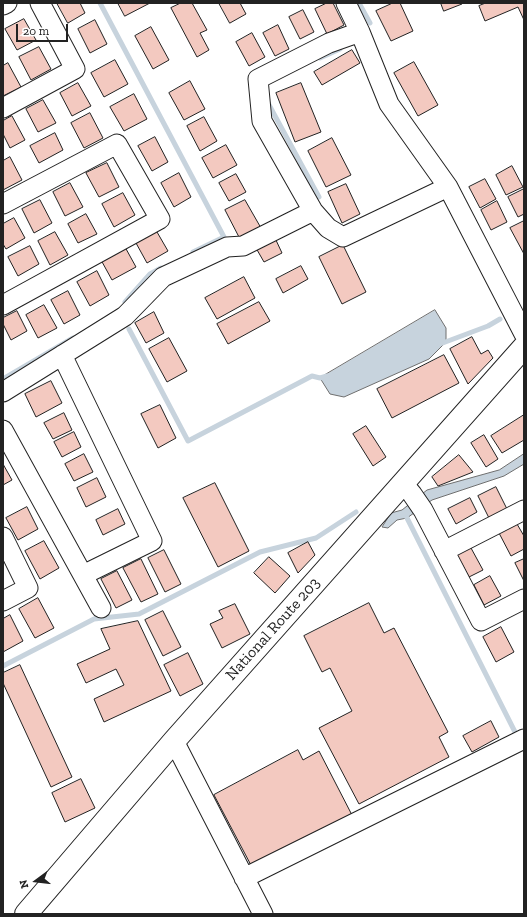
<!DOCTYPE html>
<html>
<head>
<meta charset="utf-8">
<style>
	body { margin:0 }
	#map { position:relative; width:527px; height:917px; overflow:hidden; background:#fff; font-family:"Zilla Slab",serif }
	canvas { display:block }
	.frame { position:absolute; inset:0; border:4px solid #222; pointer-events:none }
	.north { position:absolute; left:16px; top:861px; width:40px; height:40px; -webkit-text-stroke:3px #fff; paint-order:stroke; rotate:255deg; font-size:11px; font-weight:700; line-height:16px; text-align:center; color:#222 }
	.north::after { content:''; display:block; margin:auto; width:14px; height:18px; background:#222; clip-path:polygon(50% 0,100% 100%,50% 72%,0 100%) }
	.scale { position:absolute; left:16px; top:24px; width:52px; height:18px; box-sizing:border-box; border:2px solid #222; border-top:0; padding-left:5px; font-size:12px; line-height:14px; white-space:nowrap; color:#222; -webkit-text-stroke:3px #fff; paint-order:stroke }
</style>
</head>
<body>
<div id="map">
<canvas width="527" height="917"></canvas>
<div class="frame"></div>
<div class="north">N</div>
<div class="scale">20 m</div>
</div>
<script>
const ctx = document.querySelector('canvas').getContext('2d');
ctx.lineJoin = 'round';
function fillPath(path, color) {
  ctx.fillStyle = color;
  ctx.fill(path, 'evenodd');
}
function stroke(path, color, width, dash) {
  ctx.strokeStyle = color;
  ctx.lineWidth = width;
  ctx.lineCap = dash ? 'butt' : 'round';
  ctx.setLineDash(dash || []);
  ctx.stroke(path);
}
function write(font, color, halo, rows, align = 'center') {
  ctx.font = font + ' "Zilla Slab",serif';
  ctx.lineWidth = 3;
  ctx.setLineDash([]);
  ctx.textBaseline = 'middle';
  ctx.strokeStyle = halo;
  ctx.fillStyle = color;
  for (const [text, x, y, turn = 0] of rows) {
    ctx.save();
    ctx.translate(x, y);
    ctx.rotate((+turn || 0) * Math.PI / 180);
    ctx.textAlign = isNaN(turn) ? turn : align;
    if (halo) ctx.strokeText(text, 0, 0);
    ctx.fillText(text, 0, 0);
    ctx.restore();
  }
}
const water = new Path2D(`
	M435 310 446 328V342L429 359 344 397 330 394 320 378Z
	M524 454V464L504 476 432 500 407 518 397 520 388 528 382 527 391 513 402 510 427 490 499 470Z`);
const stream = new Path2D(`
	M100 3 224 237 193 252
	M359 3 370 23
	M320 58 340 49
	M268 103 319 197
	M125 302 150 274 161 268
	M129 329 188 441 312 376 320 378 327 376
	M440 344 488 326 500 319
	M3 379 73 338
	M407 518 515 732
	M3 666 94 619 139 614 260 552 316 538 356 512`);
const building = new Path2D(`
	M57 3H80L85 13 68 23Z
	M118 3H150L125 16Z
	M181 3H192L207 30 200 33 209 50 197 57 171 8Z
	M219 3H240L246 14 230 23Z
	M327 3H333L344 25 327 34 315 9Z
	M393 3H400L413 31 391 41 376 11Z
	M441 3H462V4L444 11Z
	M486 3H524V20L518 7 485 21 479 6Z
	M303 10 314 32 300 39 289 17Z
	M24 19 36 40 17 50 5 29Z
	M95 20 107 44 90 53 78 29Z
	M278 25 289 49 275 56 263 33Z
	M151 27 169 60 153 69 135 36Z
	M252 33 265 57 249 66 236 42Z
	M39 47 51 69 31 80 19 57Z
	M352 50 360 63 322 85 314 72Z
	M115 60 128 84 104 97 91 73Z
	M414 62 438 105 418 116 394 73Z
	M8 63 21 87 3 96V66Z
	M190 81 205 109 184 120 169 93Z
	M78 83 91 106 72 116 60 93Z
	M301 83 321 132 295 142 276 93Z
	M134 94 147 119 124 131 110 107Z
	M43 100 56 123 38 132 26 109Z
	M90 113 103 138 84 148 71 123Z
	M12 116 25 140 10 148 3 134V121Z
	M204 117 217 141 200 151 187 126Z
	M55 133 63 150 39 163 30 146Z
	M155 137 168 162 152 171 138 146Z
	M332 138 351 175 326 187 308 151Z
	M226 145 237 165 213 178 202 158Z
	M10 157 22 180 3 190V161Z
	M107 163 119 187 99 197 86 173Z
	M512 166 523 187 506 195 496 175Z
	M179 173 191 197 174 207 161 183Z
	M236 174 246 192 229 201 219 183Z
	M485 179 496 199 480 208 469 187Z
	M70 183 83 207 65 216 53 192Z
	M346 184 360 214 342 223 328 192Z
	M524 189V214L518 217 508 197Z
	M123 193 135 215 114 227 102 204Z
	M40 200 52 223 34 233 22 209Z
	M245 200 261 228 240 239 225 210Z
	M497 201 507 222 491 230 481 210Z
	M86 214 97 234 78 243 68 224Z
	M14 218 25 238 6 249 3 244V224Z
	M524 221V254L510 228Z
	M55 232 68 255 50 265 38 241Z
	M157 232 168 251 147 263 136 243Z
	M275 238 282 253 264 262 256 248Z
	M343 245 366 292 342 304 319 257Z
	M30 246 39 264 18 276 8 257Z
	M125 247 136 267 112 280 101 260Z
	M301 266 308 279 283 293 276 279Z
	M97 271 109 295 90 306 77 282Z
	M244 277 255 298 217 319 205 298Z
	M68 291 80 315 64 324 51 300Z
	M259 302 270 321 228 344 217 324Z
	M44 305 57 328 38 338 26 315Z
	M17 311 27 331 11 340 3 324V318Z
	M154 312 164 333 146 343 135 323Z
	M472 337 481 354 488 350 493 358 468 384 450 349Z
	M169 338 187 371 167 382 149 349Z
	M444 355 459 383 392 418 377 389Z
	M51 381 62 403 36 417 25 394Z
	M160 405 176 438 158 448 141 414Z
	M64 413 72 430 53 439 44 423Z
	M524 415V440L502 453 491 436Z
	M366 426 386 457 373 466 353 434Z
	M74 432 81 447 62 457 54 442Z
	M484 435 498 459 486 467 471 443Z
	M84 454 93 472 74 481 65 464Z
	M459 455 473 472 438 486 432 477Z
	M3 464 12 480 3 485Z
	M97 478 106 497 86 507 77 488Z
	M215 483 249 551 218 567 183 498Z
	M496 487 507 509 489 518 478 496Z
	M470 498 477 512 456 524 448 509Z
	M27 507 38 529 18 540 6 518Z
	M118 509 125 524 103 535 96 520Z
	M517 524 524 536V549L511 556 499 533Z
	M44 541 59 568 40 579 25 551Z
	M308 542 315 555 298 573 288 553Z
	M471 548 483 570 469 577 457 555Z
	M164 550 181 584 165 592 148 558Z
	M269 557 290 576 275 593 254 573Z
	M141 559 158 594 141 602 123 568Z
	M524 559V581L515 563Z
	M117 571 132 600 116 608 101 579Z
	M490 576 501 596 484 605 474 585Z
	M38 598 54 628 35 638 19 609Z
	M369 603 384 633 394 628 448 732 439 737 449 757 359 804 319 728 352 711 330 668 322 672 304 636Z
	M235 604 250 634 222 648 210 624 223 618 219 611Z
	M163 611 181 647 163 656 145 620Z
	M10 615 23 641 3 652V619Z
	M138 621 171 691 104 722 94 699 124 685 116 669 86 683 77 664 110 649 101 629Z
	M501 627 514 652 496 662 483 637Z
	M188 653 203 684 180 696 164 665Z
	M20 665 72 777 51 787 3 683V673Z
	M491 721 499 737 472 752 463 736Z
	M298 750 303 760 319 751 353 817 253 869 214 795Z
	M81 779 95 808 65 822 52 793Z`);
const minor = new Path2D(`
	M346 3 360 32 389 104 448 187 524 334
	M3 5 7 3
	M3 108 75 69 40 3
	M3 204 117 144 160 219 3 305
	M313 211 262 121 258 79 329 43 360 32
	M62 355 152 541 83 575
	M3 392 125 316 163 277 227 247 243 246 313 211 328 228 343 237 448 187
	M3 430 101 608
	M403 483 412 494 423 510 481 621 524 599
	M3 537 28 588 3 601
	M444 551 524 510
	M174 741 263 914
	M244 878 524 739`);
const highway = new Path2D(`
	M26 914 174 741 524 347`);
const streetNames = [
	["National Route 203",273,629,-48]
];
fillPath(water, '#c7d3dd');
stroke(water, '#6f6f6f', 1);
stroke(stream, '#c7d3dd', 5);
fillPath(building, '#f3c9c0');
stroke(building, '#222', 1);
stroke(minor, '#222', 21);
stroke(highway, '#222', 24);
stroke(minor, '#fff', 19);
stroke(highway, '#fff', 22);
write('16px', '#222', '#fff', streetNames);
</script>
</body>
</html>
